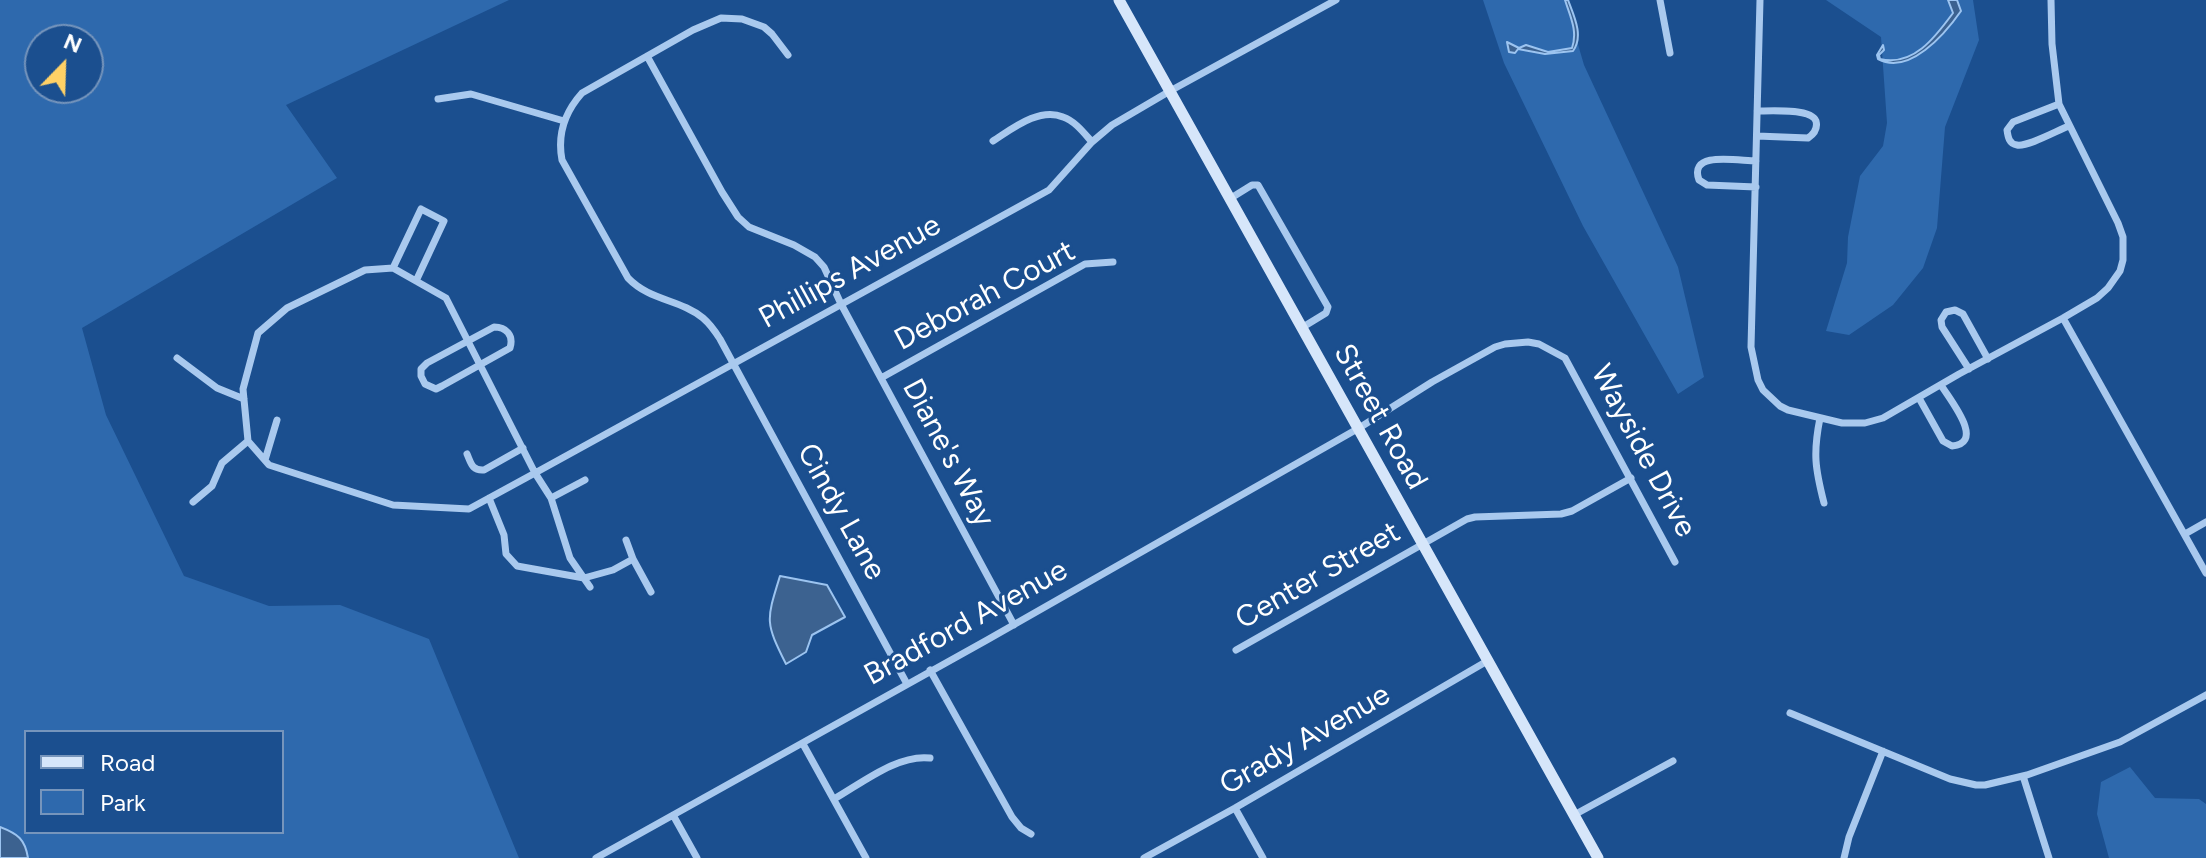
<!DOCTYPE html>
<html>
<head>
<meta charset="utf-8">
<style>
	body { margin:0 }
	#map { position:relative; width:2206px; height:858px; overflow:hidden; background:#1b4f8f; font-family:Figtree,sans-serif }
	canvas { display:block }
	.legend { position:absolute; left:24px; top:730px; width:260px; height:104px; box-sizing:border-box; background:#1b4f8f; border:2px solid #7695bc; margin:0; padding:10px 14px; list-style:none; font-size:24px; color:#fff }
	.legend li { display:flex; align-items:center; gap:16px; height:40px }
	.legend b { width:40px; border:2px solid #7695bc }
	.north { position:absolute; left:24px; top:24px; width:80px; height:80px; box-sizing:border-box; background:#1b4f8f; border:2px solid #7695bc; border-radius:50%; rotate:23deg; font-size:22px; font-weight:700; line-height:32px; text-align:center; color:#fff }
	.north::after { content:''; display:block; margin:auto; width:28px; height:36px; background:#ffd166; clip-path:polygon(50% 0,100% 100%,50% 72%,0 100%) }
</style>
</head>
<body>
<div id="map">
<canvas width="2206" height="858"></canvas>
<ul class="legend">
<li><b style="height:10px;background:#d6e6fa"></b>Road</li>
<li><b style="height:22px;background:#2e69ad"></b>Park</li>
</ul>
<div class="north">N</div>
</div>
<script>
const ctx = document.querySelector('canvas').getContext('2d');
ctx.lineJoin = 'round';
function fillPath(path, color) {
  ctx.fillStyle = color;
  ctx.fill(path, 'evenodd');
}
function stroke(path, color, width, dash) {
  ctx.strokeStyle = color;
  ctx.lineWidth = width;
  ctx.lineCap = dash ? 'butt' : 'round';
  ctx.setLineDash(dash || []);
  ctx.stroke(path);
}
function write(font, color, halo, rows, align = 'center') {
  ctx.font = font + ' Figtree,sans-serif';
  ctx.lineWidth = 6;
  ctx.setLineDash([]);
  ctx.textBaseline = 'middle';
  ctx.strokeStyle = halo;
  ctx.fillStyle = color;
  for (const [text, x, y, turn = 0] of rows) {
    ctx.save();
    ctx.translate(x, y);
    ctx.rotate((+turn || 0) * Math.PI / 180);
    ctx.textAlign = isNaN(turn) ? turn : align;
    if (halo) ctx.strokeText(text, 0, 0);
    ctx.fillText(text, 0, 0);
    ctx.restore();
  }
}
const green = new Path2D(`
	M0 0H509L286 105 337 178 82 328 106 415 184 576 269 606 340 605 429 639 519 858H0ZM40 40H88V88H40ZM26 732H282V832H26Z
	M1483 0H1565L1584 65 1678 267 1704 377 1678 394 1583 226 1504 63Z
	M1826 0H1973L1979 40 1945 127 1937 228 1923 268 1893 305 1849 335 1826 331 1847 263 1848 237 1860 176 1883 146 1887 123 1881 37Z
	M2130 767 2155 798 2199 799 2206 804V858H2109L2097 814 2101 782Z`);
const water = new Path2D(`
	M1565 0H1568C1574 16 1584 36 1573 51L1545 54 1518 49 1515 53 1509 52 1507 42 1519 48 1526 45 1548 52 1572 48C1578 31 1570 16 1565 0Z
	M1948 0H1957L1961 11C1945 34 1909 76 1878 59L1877 55 1883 45 1884 50 1879 55 1880 59C1914 67 1936 36 1953 13Z
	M780 576 827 585 845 617 812 635 806 652 786 664C765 622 766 621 780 576Z
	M0 827C18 834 25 839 28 858H0Z`);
const street = new Path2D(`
	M1660 0 1670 53
	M1760 0 1751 347 1758 380 1763 390 1780 406 1788 410 1842 423H1865L1883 418 1959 374 2063 318 2097 298 2108 288 2120 271 2123 260V237L2118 223 2059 104 2052 44 2051 0
	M788 55 772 34 764 27 742 19 721 18 693 30 582 93C565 112 557 134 562 160L628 278C650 301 680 299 703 318 710 324 715 331 720 339L907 684
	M647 56 722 192 738 217 749 227 794 245 815 257 824 267 841 304 1014 625
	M438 99 471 94 564 121
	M2059 104 2013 122 2007 130C2008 137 2009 144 2017 145 2028 147 2058 130 2069 126
	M1757 136 1808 138C1814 134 1818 129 1816 121 1811 108 1770 111 1757 111
	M993 141C1012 129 1039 107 1063 117 1075 121 1084 133 1092 142
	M1756 187 1707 185 1699 180C1688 150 1739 161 1756 161
	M1231 198 1252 185H1258L1328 307 1326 313 1303 327
	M393 268 421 209 444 221 416 281
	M2063 318 2206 573
	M494 327C506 327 514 335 510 348L442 386 436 389 425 384 421 376V369L427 363Z
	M177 358 217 388 244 399
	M1969 369 1942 327 1941 320 1946 312 1955 310 1963 314 1988 359
	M881 378 1085 264 1113 262
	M1919 398 1943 441 1952 446C1986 443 1950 400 1941 385
	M1820 418C1813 453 1815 468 1824 503
	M467 454C471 463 472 471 484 470L523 448
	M265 460 277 420
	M489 498 504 535 506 554 517 566 584 578 613 570 633 559
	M551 498 585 480
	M193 502 212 486 222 463 248 441
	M2185 534 2206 522
	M626 540 633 559 651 592
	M590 587 570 558 551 498 535 473 446 298 393 268 365 270 287 308 258 333 243 389 248 441 269 465 393 505 469 509 535 473 733 364 1049 190 1092 142 1112 125 1170 91 1336 0
	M1236 650 1467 519 1475 517 1561 514 1572 511 1631 478
	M930 670 1012 817 1021 828 1031 834
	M1790 713 1950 779 1976 785H1985L2027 775 2120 742 2206 695
	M803 744 866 858
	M2023 776 2049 858
	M834 799C862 783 898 754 930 758
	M1235 808 1263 858
	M673 815 697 858
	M1574 815 1673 761
	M596 858 987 640 1359 428 1432 382 1495 347 1505 344 1528 342 1539 344 1565 358 1675 562
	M1144 858 1235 808 1489 660
	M1844 858 1849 837 1883 751`);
const secondary = new Path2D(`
	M1119 0 1598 858`);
const streetNames = [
	["Phillips Avenue",850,272,-29],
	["Deborah Court",985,296,-28],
	["Street Road",1380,417,61],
	["Wayside Drive",1643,451,62],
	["Diane's Way",948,453,62],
	["Cindy Lane",841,512,61],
	["Center Street",1318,576,-30],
	["Bradford Avenue",966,623,-29],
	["Grady Avenue",1305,740,-30]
];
fillPath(green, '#2e69ad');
fillPath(water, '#3c6290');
stroke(water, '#9cc4f0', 2);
stroke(street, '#a9c9ee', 7);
stroke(secondary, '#d6e6fa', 11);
write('30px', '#fff', '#1b4f8f', streetNames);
</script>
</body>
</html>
